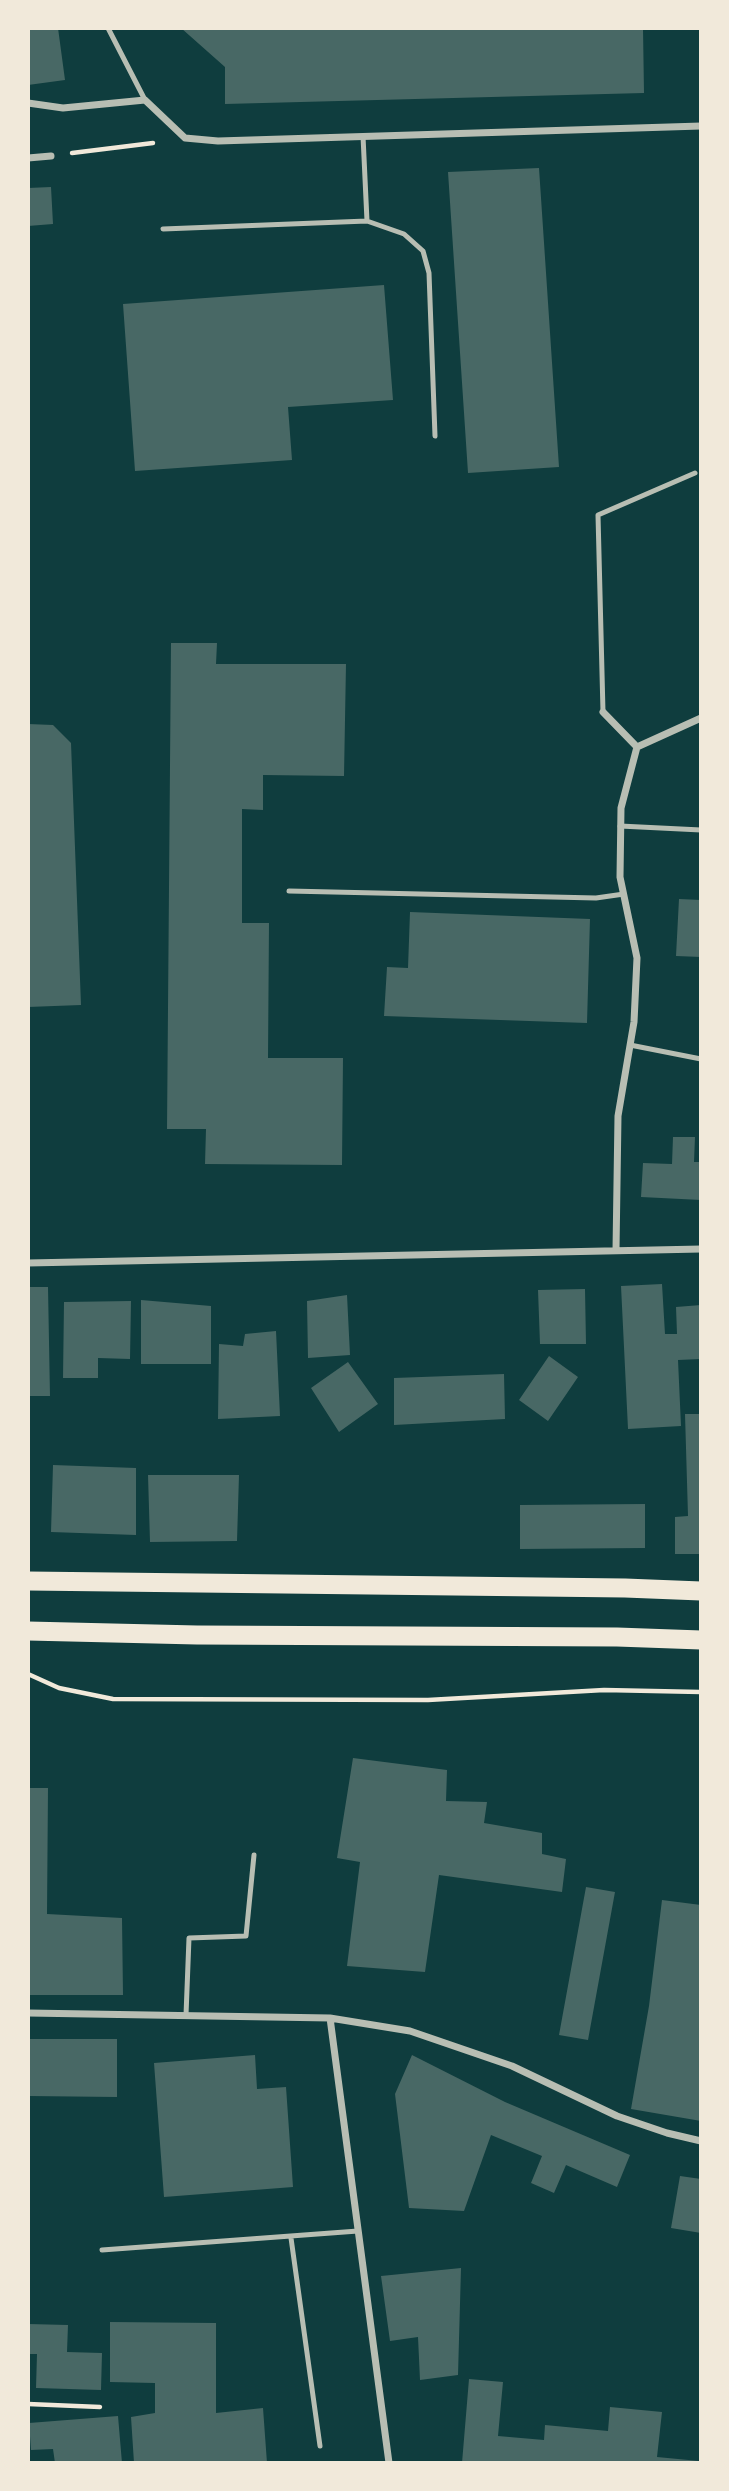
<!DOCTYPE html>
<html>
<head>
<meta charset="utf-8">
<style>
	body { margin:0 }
	#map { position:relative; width:729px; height:2491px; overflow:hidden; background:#0f3d3e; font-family:"DM Sans",sans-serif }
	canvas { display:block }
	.frame { position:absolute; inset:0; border:30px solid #f1e9da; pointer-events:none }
</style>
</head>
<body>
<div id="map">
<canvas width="729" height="2491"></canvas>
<div class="frame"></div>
</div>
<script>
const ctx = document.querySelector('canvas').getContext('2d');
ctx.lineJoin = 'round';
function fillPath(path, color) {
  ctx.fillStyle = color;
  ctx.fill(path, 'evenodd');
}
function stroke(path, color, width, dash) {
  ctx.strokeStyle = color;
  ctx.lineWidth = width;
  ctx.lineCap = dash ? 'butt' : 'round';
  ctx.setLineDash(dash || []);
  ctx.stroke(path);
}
const building = new Path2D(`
	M28 28H58L65 80 28 85Z
	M181 28H643L644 93 225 104V67Z
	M539 168 559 467 468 473 448 172Z
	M51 187 53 224 28 226V188Z
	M384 285 393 400 288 407 292 460 135 471 123 304Z
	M171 643H217L216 664H346L344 776 263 775V810L242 809V923H269L268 1058H343L342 1165 205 1164 206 1129H167Z
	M28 724 53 725 71 743 81 1005 28 1007Z
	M679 899 701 900V957L676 956Z
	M410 912 590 919 587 1023 384 1016 387 967 408 968Z
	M673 1137H695L694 1162H701V1200L641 1197 643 1163 672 1164Z
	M662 1284 665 1334H677L676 1307 701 1305V1359L678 1360 681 1426 628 1429 621 1286Z
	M28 1287H48L50 1396H28Z
	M585 1289 586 1344H540L538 1290Z
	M347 1295 350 1355 308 1358 307 1301Z
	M141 1300 211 1306V1364H141Z
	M131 1301 130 1359 98 1358V1378H63L64 1302Z
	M276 1331 280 1416 218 1419 219 1344 243 1346 245 1334Z
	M549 1356 578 1377 548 1421 519 1400Z
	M348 1362 378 1404 339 1432 311 1388Z
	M504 1374 505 1419 394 1425V1378Z
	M685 1414H701V1554H675V1517L688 1516Z
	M53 1465 136 1468V1535L51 1532Z
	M148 1475H239L237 1541 150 1542Z
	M645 1504V1548L520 1549V1505Z
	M353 1758 447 1770 446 1801 487 1802 484 1823 542 1833V1854L566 1859 562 1892 439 1875 425 1972 347 1966 360 1862 337 1858Z
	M28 1788H48L47 1914 122 1918 123 1995H28Z
	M586 1887 615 1892 588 2040 559 2035Z
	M662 1900 701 1905V2121L631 2109 649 2006Z
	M28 2039H117V2097L28 2096Z
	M255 2055 257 2089 286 2087 293 2187 164 2197 154 2063Z
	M412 2055 505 2102 630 2155 617 2187 566 2165 554 2193 531 2183 542 2156 491 2135 464 2211 409 2208 395 2094Z
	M680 2176 701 2179V2233L671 2228Z
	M461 2268 458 2375 420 2380 418 2337 390 2341 381 2276Z
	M110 2322 216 2323V2413L263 2408 267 2463H134L131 2417 155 2413V2383L110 2382Z
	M28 2324 68 2325 67 2352 102 2353 101 2390 36 2388 37 2354H28Z
	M469 2379 503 2382 498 2436 544 2440 545 2425 608 2431 610 2407 662 2412 657 2457 699 2461V2463H462Z
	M118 2416 122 2463H55L53 2449 31 2450 29 2423Z`);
const path = new Path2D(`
	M72 153 153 143
	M28 1674 59 1688 113 1699 428 1700 604 1690 701 1692
	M28 2404 100 2407`);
const service = new Path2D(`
	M108 28 145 100
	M363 136 367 221
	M163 229 367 221 404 234 423 251 429 273 435 436
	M603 712 598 515 695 473
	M620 826 701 830
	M289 891 596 898 624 894
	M630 1045 701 1059
	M186 2015 189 1938 246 1936 254 1855
	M291 2238 320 2446
	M102 2250 358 2231`);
const minor = new Path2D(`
	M28 103 63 108 145 100 185 138 218 141 701 126
	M28 158 51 156
	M603 712 637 747
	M616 1250 618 1116 634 1022 637 958 620 877 621 808 637 747 701 718
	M28 1263 701 1249
	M28 2013 330 2018 410 2031 512 2066 617 2116 667 2133 701 2141
	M330 2018 389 2463`);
const trunk = new Path2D(`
	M28 1581 625 1588 701 1591
	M28 1631 197 1635 617 1637 701 1640`);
fillPath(building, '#486865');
stroke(path, '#f1e9da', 4.5);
stroke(service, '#b8beb3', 5);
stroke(minor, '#b8beb3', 7);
stroke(trunk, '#f1e9da', 19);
</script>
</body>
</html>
